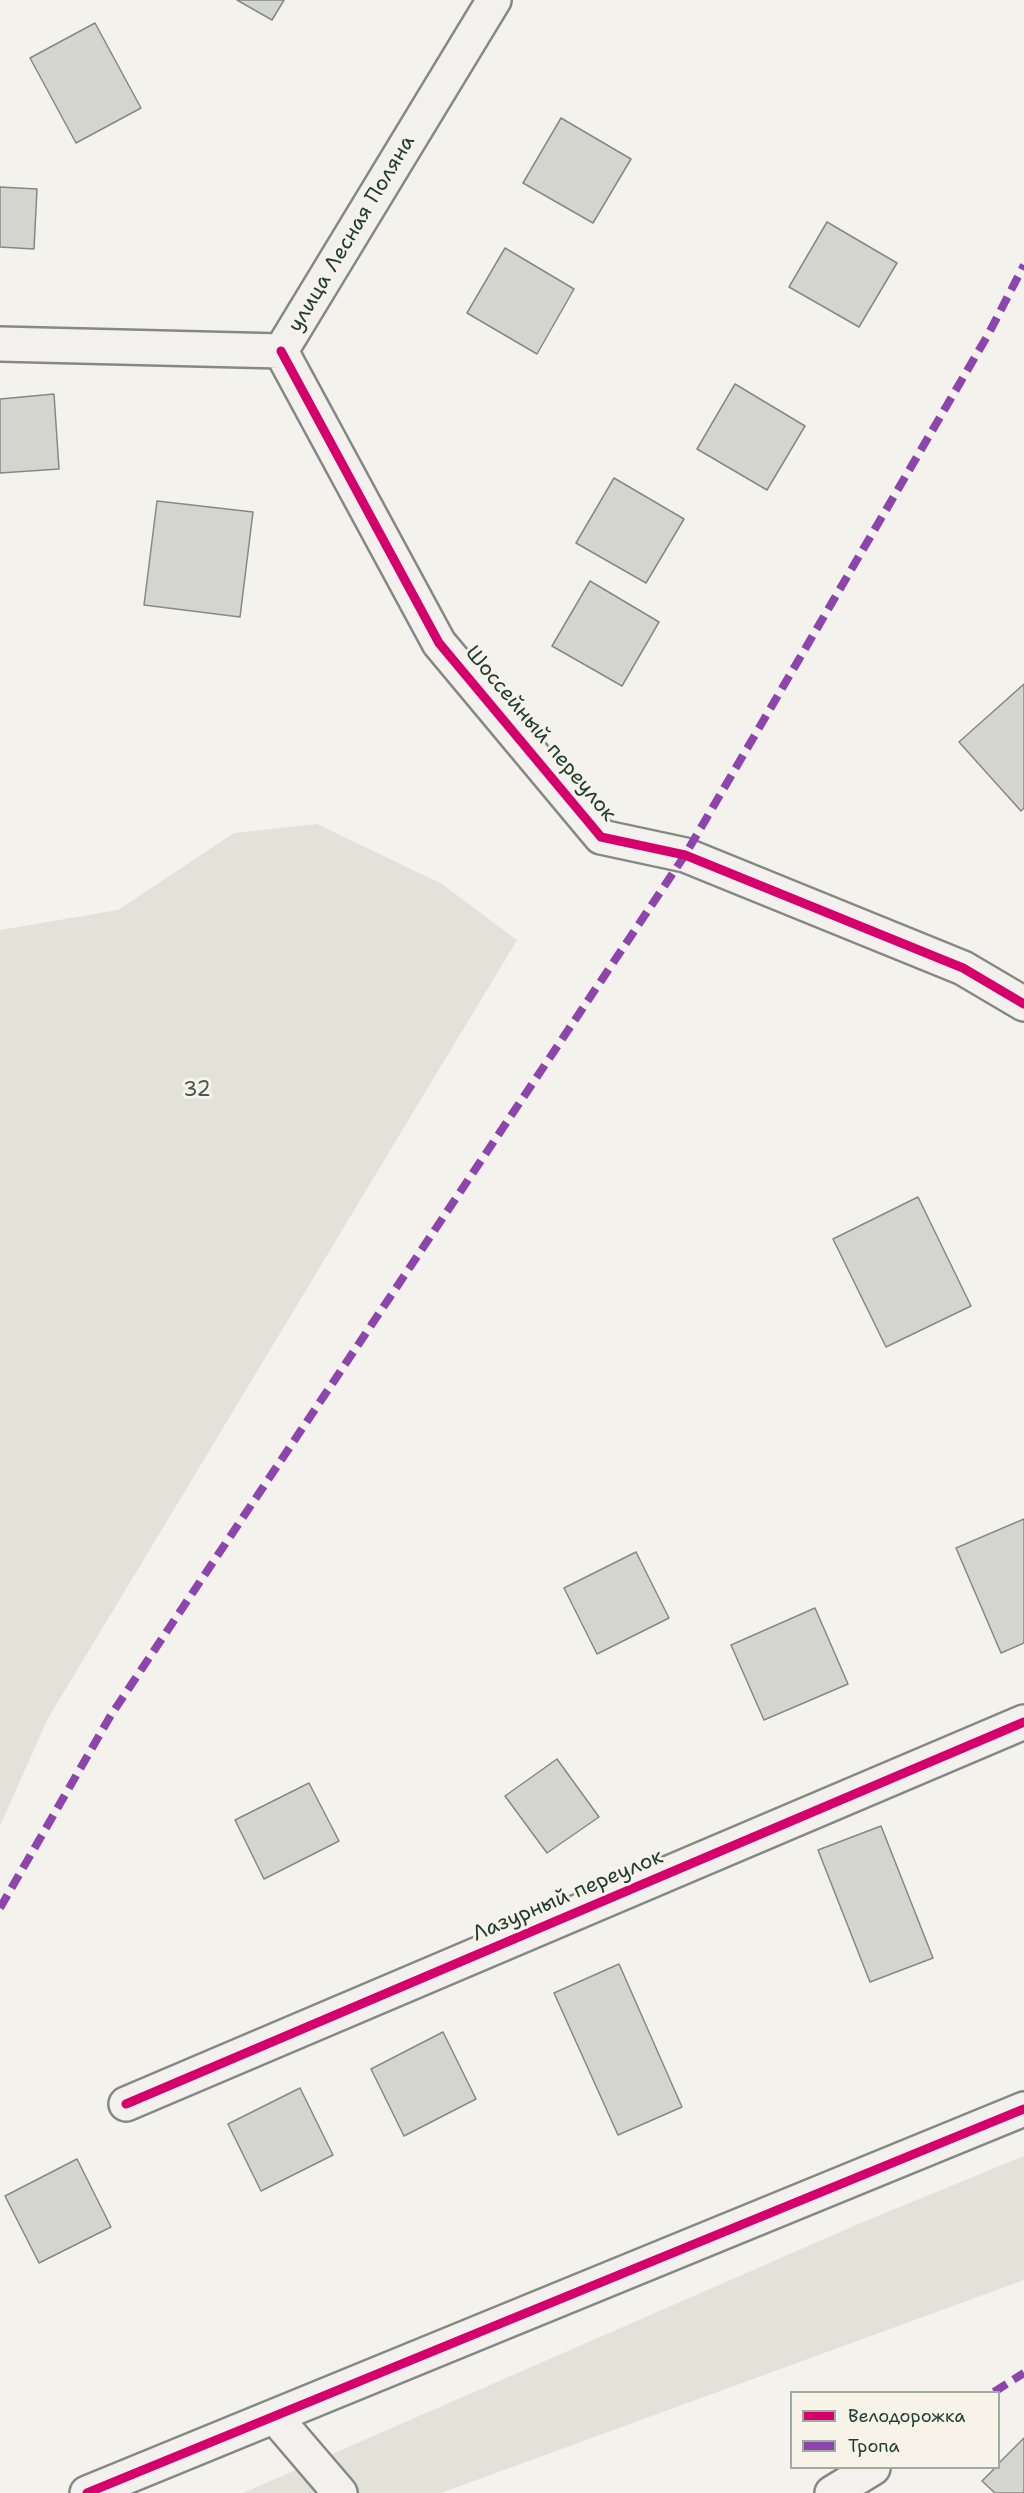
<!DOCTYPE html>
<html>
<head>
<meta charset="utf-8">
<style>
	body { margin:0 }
	#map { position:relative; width:1024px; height:2493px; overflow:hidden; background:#f4f2ec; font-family:"Shantell Sans",sans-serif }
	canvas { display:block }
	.legend { position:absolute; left:790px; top:2391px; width:210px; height:78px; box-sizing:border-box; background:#f7f3e8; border:2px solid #a1aaa0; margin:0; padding:8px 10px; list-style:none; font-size:18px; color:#1f3d34 }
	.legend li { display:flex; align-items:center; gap:12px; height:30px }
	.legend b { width:30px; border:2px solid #a1aaa0 }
</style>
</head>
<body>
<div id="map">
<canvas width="1024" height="2493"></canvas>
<ul class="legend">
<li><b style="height:8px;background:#d6006c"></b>Велодорожка</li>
<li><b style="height:8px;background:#8e44ad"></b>Тропа</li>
</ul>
</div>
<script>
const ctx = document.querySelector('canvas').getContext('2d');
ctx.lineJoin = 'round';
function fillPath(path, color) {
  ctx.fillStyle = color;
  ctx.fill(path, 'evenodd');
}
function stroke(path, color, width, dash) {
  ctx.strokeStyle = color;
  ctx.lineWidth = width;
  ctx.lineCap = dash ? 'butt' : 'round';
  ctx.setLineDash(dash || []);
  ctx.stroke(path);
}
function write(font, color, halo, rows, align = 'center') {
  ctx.font = font + ' "Shantell Sans",sans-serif';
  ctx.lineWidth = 6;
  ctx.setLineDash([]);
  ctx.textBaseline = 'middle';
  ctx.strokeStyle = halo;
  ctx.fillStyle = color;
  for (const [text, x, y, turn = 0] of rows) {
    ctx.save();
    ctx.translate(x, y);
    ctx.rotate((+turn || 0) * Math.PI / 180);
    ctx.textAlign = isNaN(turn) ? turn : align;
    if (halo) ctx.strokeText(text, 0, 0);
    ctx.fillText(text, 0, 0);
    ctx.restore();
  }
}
const green = new Path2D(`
	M317 824 442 884 517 940 47 1720 0 1826V930L118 910 234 833Z
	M1024 2156V2280L441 2493H243L863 2222Z`);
const building = new Path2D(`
	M237 0H284L272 20Z
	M95 23 141 108 76 143 30 58Z
	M561 118 631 159 593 223 523 183Z
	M0 187 37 189 34 249 0 247Z
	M827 222 897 263 859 327 789 287Z
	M505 248 574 289 537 354 467 313Z
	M735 384 805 426 767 490 697 449Z
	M54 394 59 469 0 473V399Z
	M614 478 684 519 646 583 576 543Z
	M157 501 253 512 240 617 144 605Z
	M590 581 659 622 622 686 552 646Z
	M1024 684V808L1021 811 959 742Z
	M918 1197 971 1306 886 1347 833 1239Z
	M1024 1519V1643L1001 1653 956 1548Z
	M636 1552 669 1618 597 1654 564 1588Z
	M815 1608 848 1684 764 1720 731 1645Z
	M557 1759 599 1817 547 1853 505 1796Z
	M309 1783 339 1841 264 1879 235 1820Z
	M881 1826 933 1958 870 1982 818 1850Z
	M619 1964 682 2107 618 2135 554 1993Z
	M443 2032 476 2099 404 2136 371 2069Z
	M300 2088 333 2155 261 2191 228 2124Z
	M77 2159 111 2227 39 2263 5 2196Z
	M1024 2438V2493H995L982 2481 995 2468H998V2464Z`);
const minor = new Path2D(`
	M0 344 281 351 494 0
	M281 351 439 643 601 837 685 855 963 968 1024 1004
	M126 2104 1024 1722
	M275 2417 340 2493
	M87 2493 1024 2109
	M832 2493 873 2468`);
const quiet = new Path2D(`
	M0 1908 111 1715 685 855 989 333 1024 265
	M994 2392 1024 2373`);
const cycleway = new Path2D(`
	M281 351 439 643 601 837 685 855 963 968 1024 1004
	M126 2104 1024 1722
	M87 2493 1024 2109`);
const streetNames = [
	["улица Лесная Поляна",352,234,-59],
	["Шоссейный переулок",540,734,50],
	["Лазурный переулок",568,1896,-23]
];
const parkNames = [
	["32",197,1091]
];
fillPath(green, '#e2e2d9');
fillPath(building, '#d5d5d0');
stroke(building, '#848985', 1.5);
stroke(minor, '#848985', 38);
stroke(minor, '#f2f1ed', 33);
stroke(quiet, '#8e44ad', 8, [15, 8]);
stroke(cycleway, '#d6006c', 9);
write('21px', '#1f3d34', '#f7f3e8', streetNames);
write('21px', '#435b52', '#f7f3e8', parkNames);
</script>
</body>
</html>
